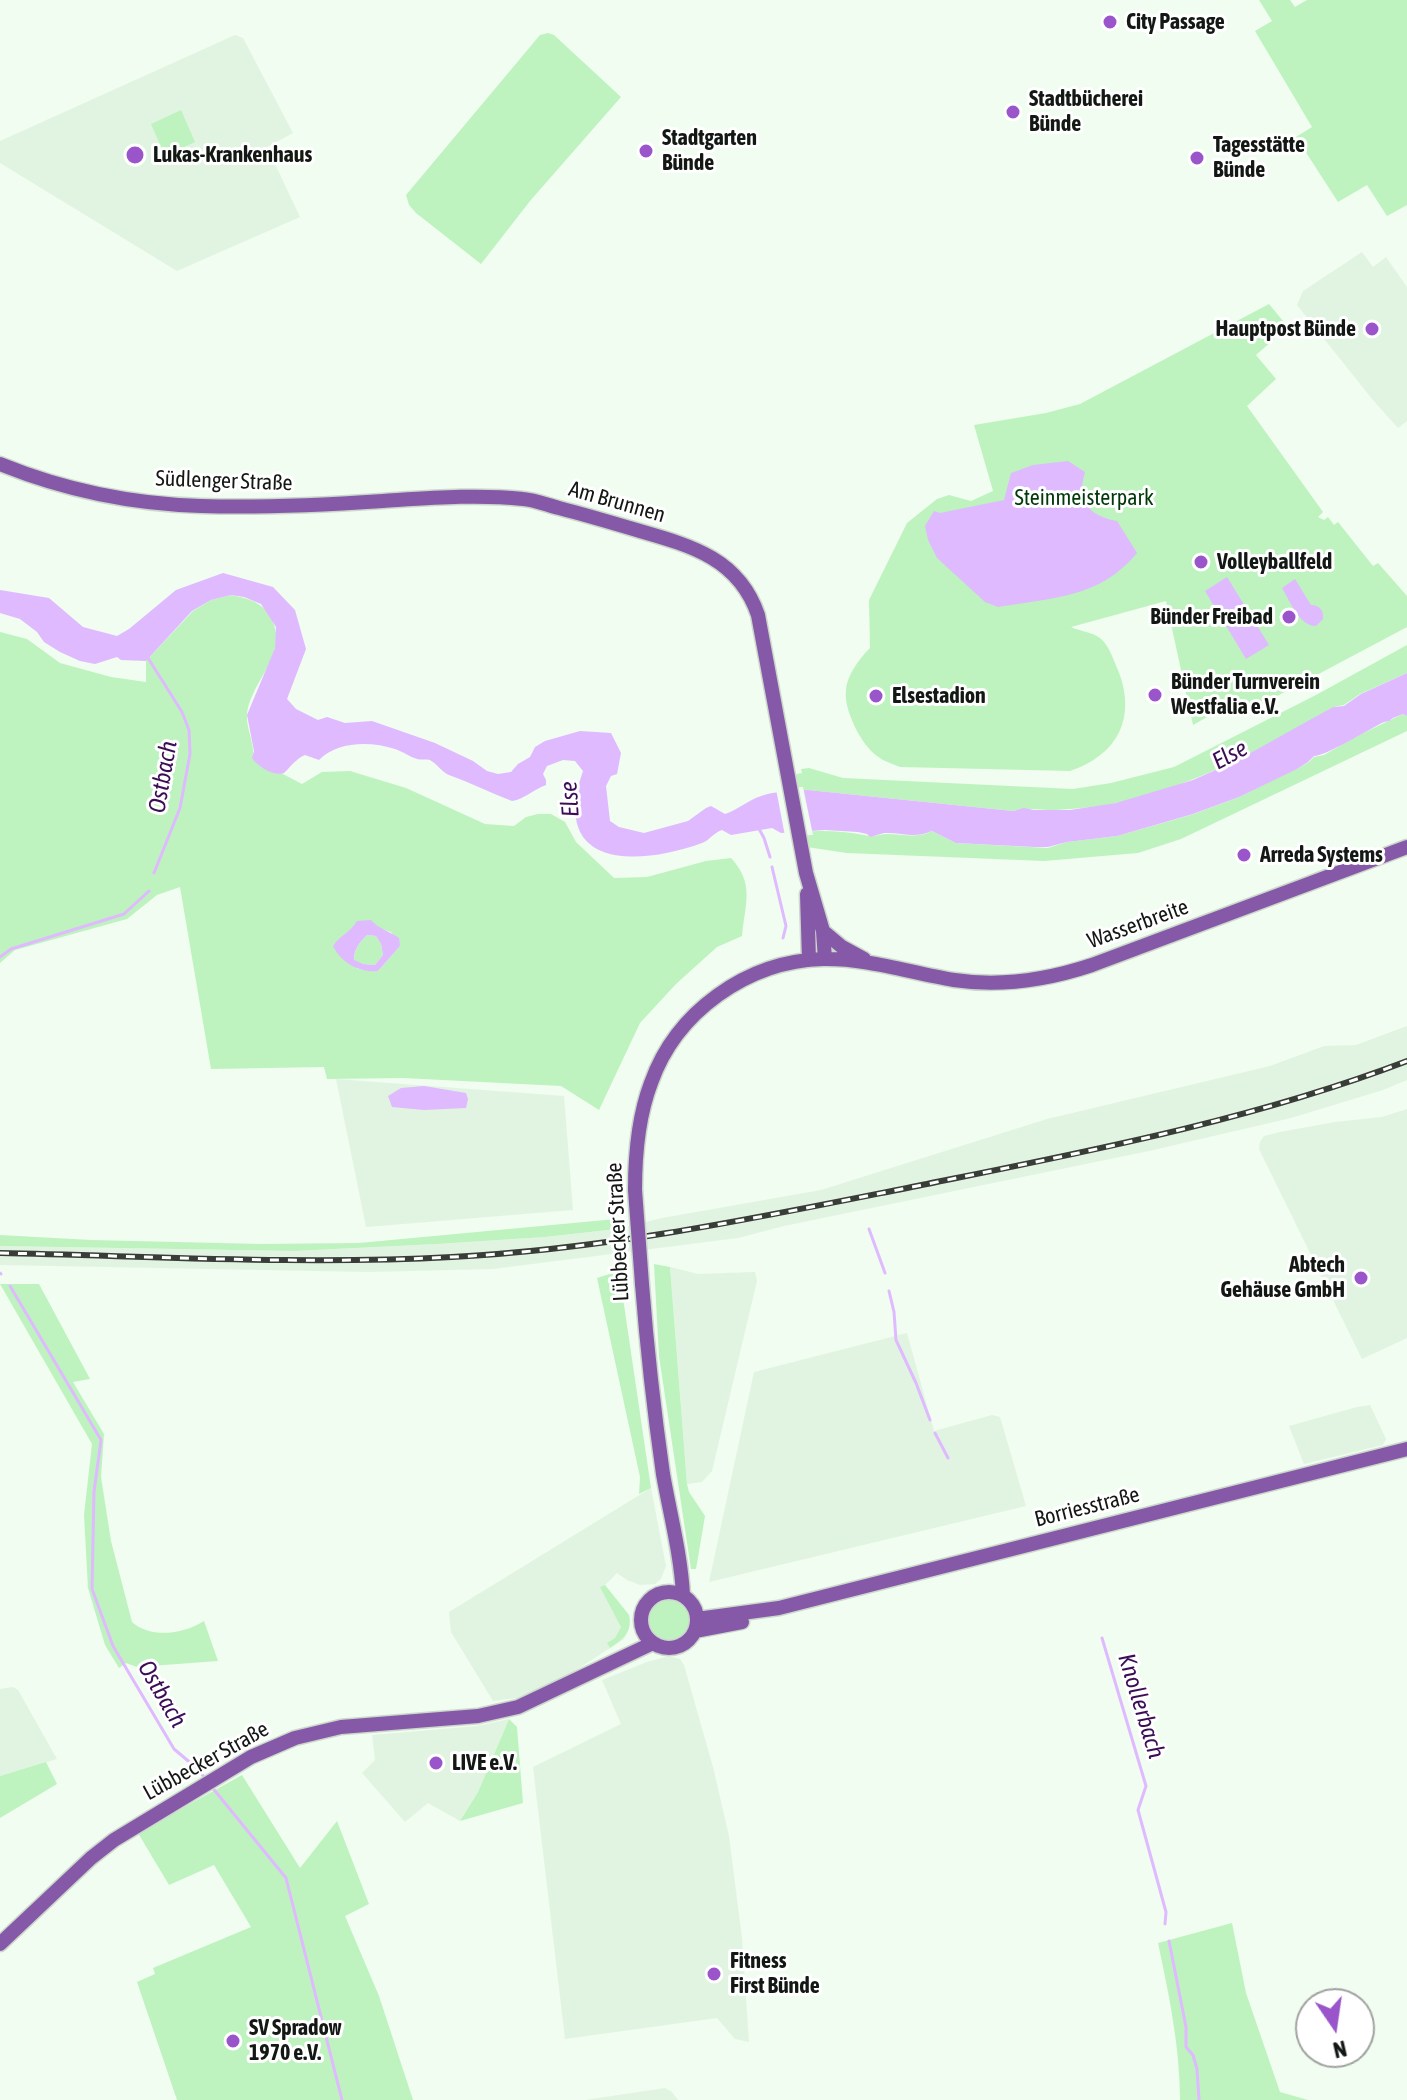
<!DOCTYPE html>
<html>
<head>
<meta charset="utf-8">
<style>
	body { margin:0 }
	#map { position:relative; width:1407px; height:2100px; overflow:hidden; background:#f0fdf0; font-family:"Asap Condensed",sans-serif }
	canvas { display:block }
	.north { position:absolute; left:1295px; top:1988px; width:80px; height:80px; box-sizing:border-box; background:#fff; border:2px solid #a1a3a1; border-radius:50%; rotate:167deg; font-size:22px; font-weight:700; line-height:32px; text-align:center; color:#141814 }
	.north::after { content:''; display:block; margin:auto; width:28px; height:36px; background:#9a55ca; clip-path:polygon(50% 0,100% 100%,50% 72%,0 100%) }
</style>
</head>
<body>
<div id="map">
<canvas width="1407" height="2100"></canvas>
<div class="north">N</div>
</div>
<script>
const ctx = document.querySelector('canvas').getContext('2d');
ctx.lineJoin = 'round';
function fillPath(path, color) {
  ctx.fillStyle = color;
  ctx.fill(path, 'evenodd');
}
function stroke(path, color, width, dash) {
  ctx.strokeStyle = color;
  ctx.lineWidth = width;
  ctx.lineCap = dash ? 'butt' : 'round';
  ctx.setLineDash(dash || []);
  ctx.stroke(path);
}
function write(font, color, halo, rows, align = 'center') {
  ctx.font = font + ' "Asap Condensed",sans-serif';
  ctx.lineWidth = 6;
  ctx.setLineDash([]);
  ctx.textBaseline = 'middle';
  ctx.strokeStyle = halo;
  ctx.fillStyle = color;
  for (const [text, x, y, turn = 0] of rows) {
    ctx.save();
    ctx.translate(x, y);
    ctx.rotate((+turn || 0) * Math.PI / 180);
    ctx.textAlign = isNaN(turn) ? turn : align;
    if (halo) ctx.strokeText(text, 0, 0);
    ctx.fillText(text, 0, 0);
    ctx.restore();
  }
}
const built = new Path2D(`
	M235 35 243 38 293 133 267 147 300 217 177 271 0 163V141Z
	M1362 252 1373 267 1386 257 1407 287V421L1398 428 1372 399 1297 305 1303 291Z
	M1407 1026V1080L1383 1090 1291 1118 1149 1151 784 1226 738 1238 493 1269 368 1272 0 1265V1246L296 1251 437 1244 545 1237 617 1229 662 1218 821 1190 1047 1119 1270 1066 1324 1046 1356 1045Z
	M336 1079 564 1096 573 1210 366 1227Z
	M1407 1109V1338L1362 1359 1259 1149 1260 1142 1264 1136 1280 1132 1335 1122 1382 1117Z
	M670 1267 698 1274 755 1272 757 1281 712 1471 702 1482 687 1484Z
	M907 1333 934 1431 992 1415 1000 1417 1026 1506 709 1582 754 1372Z
	M1370 1405 1386 1439 1383 1445 1304 1464 1289 1426 1357 1407Z
	M651 1488 666 1566 661 1579 655 1584 640 1585 627 1580 617 1573 605 1585 629 1615V1629L624 1639 570 1674 545 1687 516 1698 493 1701 451 1632 449 1612Z
	M668 1656 680 1659 684 1665 713 1767 729 1836 742 1938 749 2042 735 2039 717 2018 565 2039 533 1767 621 1724 602 1680 647 1662Z
	M13 1687 18 1690 57 1759 0 1776V1689Z
	M509 1719 478 1792 460 1821 428 1803 405 1822 362 1773 375 1760 372 1735 477 1726Z
	M665 2088 672 2092 678 2100H585Z`);
const green = new Path2D(`
	M1259 0H1290L1295 7 1307 0H1407V205L1387 216 1367 185 1338 202 1296 137 1312 127 1255 31 1272 21Z
	M548 33 554 35 621 97 530 201 481 264 416 213 409 205 406 195 540 35Z
	M181 110 195 142 165 156 151 124Z
	M1269 304 1288 327 1256 355 1276 379 1247 406 1323 512 1318 517 1324 520 1328 517 1334 525 1338 522 1373 566 1378 563 1407 596V627L1249 711 1223 708 1193 725 1166 601 1071 627C1079 631 1092 632 1100 638 1109 645 1113 659 1118 670 1137 717 1118 755 1070 771L900 767C893 764 883 761 877 756 862 746 843 709 846 690 847 675 860 658 870 648L869 600 907 523 937 499 949 495 971 501 993 491 974 425 1046 413 1080 404Z
	M231 595C250 599 263 602 272 620 289 654 250 682 247 715 246 729 255 743 253 758L270 771 281 773 302 784 322 772 350 771 406 788 485 824 514 826 526 817 538 814H551L565 822 576 842 614 878 647 877 706 861 731 858C755 884 745 904 742 936L717 947 676 984 640 1023 599 1110 561 1086 403 1078 327 1079 324 1067 211 1069 180 887 157 895 127 919 15 950 0 963V632L27 639 60 663 111 677 146 682V661L193 611 211 600ZM358 921 391 932 400 946 378 971 358 969 333 946C339 937 350 933 358 921Z
	M1407 645V673L1360 694 1344 705 1333 707C1265 748 1194 786 1116 803 1096 807 1075 809 1055 810 1040 810 1026 807 1013 811L808 790 790 791 788 776 802 773 801 769 809 768 843 778 1073 789 1111 783 1174 767 1316 695Z
	M1403 714 1407 716V731L1181 839 1138 853 1044 861 847 853 800 846 798 832C822 830 846 831 869 836 875 837 881 834 887 834 903 834 917 839 932 831L956 843 1048 848 1067 842 1117 836 1194 814 1239 797 1284 774 1297 769 1309 762 1314 757 1324 755 1357 736Z
	M367 935 376 936 381 944 383 955 375 965 363 964 354 961C354 949 359 943 367 935Z
	M616 1219 617 1229 545 1237 437 1244 295 1251 0 1246V1235L91 1240 261 1244 359 1243Z
	M654 1264 670 1267 687 1484 689 1492 705 1516 696 1569H691L659 1356Z
	M619 1271 651 1488 639 1494 640 1477 597 1278Z
	M0 1284H39L90 1379 73 1382 104 1434 101 1477 111 1541 132 1622C151 1639 184 1634 204 1621L218 1661 137 1667 126 1663 119 1668 105 1645 88 1588 84 1515 92 1444Z
	M605 1585 629 1615C633 1632 622 1640 610 1648L607 1643 615 1638 621 1627 600 1587Z
	M648 1620a21 21 0 1 1 42 0a21 21 0 1 1-42 0Z
	M509 1719 517 1727 523 1803 460 1821 478 1792Z
	M46 1762 57 1784 0 1818V1776Z
	M242 1775 300 1868 337 1821 369 1904 345 1916 379 1996 413 2100H177L137 1982 155 1974 153 1968 251 1927 214 1865 169 1885 138 1833Z
	M1232 1923 1246 1993 1280 2092 1308 2100H1180C1180 2047 1169 1995 1158 1943Z`);
const water = new Path2D(`
	M1068 461 1085 472C1076 501 1089 516 1117 521L1137 553C1100 598 1052 598 998 607L985 602 937 558 928 540 925 526 934 511 940 513 1004 500 1011 473 1033 465Z
	M223 573 273 587 295 610 306 649 287 699 296 709 318 720 327 717 345 723 372 721 435 743 473 761 487 771 498 774 511 772 518 764 530 757 535 747 545 741 580 731 611 733 621 753 617 774 611 776 606 786 610 821 619 827 644 833 688 821 706 808 711 806 725 814C738 810 748 800 761 796 776 791 792 791 808 790L1013 811 1024 808 1034 810H1070L1116 803 1193 780 1236 761 1333 707 1344 706 1361 694 1407 673V716L1403 714 1393 718 1389 721 1384 722C1369 729 1326 756 1314 756L1308 762 1297 769 1239 797 1193 814 1117 836 1067 842 1048 847H1034L956 843 932 831C915 839 901 832 884 833 879 834 875 836 870 837L867 834 858 832 825 830 781 833 772 828 731 835 722 830C713 833 710 840 702 843 636 867 549 868 583 771L575 761 563 760 547 766 543 774 546 780V785C534 789 525 799 512 801 491 793 471 783 449 775 442 772 437 764 430 760 427 759 420 760 417 759 410 757 402 751 395 749 371 741 337 741 319 760L305 755C295 759 287 771 284 773 274 777 257 766 252 758L254 751 247 715 275 648 276 627 261 604 244 597 231 595 211 600 192 611 146 661 121 660 117 657 95 664 80 661 60 652 44 642 37 632 20 619 0 613V590L49 598 83 627 117 636 129 629 176 590Z
	M1227 577 1269 645 1246 659 1205 591Z
	M1295 579 1311 605C1319 605 1324 610 1323 619L1316 626C1299 626 1290 601 1282 588Z
	M371 920C379 929 389 931 399 938L400 946 378 971C360 973 341 963 333 946 339 936 350 933 357 921ZM367 935 376 936 381 944 383 955 375 965 363 964 354 960C354 949 359 943 367 935Z
	M424 1086 466 1093 468 1099 466 1108 424 1110 392 1107 388 1096 401 1088Z`);
const pier = new Path2D(`
	M803 787 813 835 785 836 776 789Z`);
const stream = new Path2D(`
	M148 658 182 712 189 730 190 754 180 808 154 873
	M758 827 764 838 770 857
	M772 867 786 926 783 938
	M0 957 11 949 124 914 149 891
	M869 1229 885 1273
	M0 1273 1 1274
	M10 1286 101 1440 94 1492 92 1589 113 1646 174 1749 199 1770 206 1780
	M889 1291 894 1312 896 1340 916 1383 930 1420
	M935 1433 948 1458
	M1102 1638 1146 1786 1138 1810 1166 1912 1165 1924
	M211 1786 286 1878 342 2100
	M1169 1941 1186 2027V2047L1193 2055 1197 2069 1199 2100`);
const secondary = new Path2D(`
	M0 464C64 490 132 504 201 506 262 508 323 505 383 501 430 498 477 494 523 499 535 500 547 505 559 508 586 515 613 523 640 531 692 546 739 559 758 615L806 873 823 931 825 959
	M807 894 809 960
	M823 931 842 947 864 959
	M635 1190C635 1154 638 1117 651 1083 676 1012 747 961 823 959 867 958 911 973 954 980 1001 987 1047 980 1092 965L1407 847
	M642 1284C647 1348 654 1411 663 1474 670 1514 681 1555 683 1595
	M641 1620a28 28 0 1 1 56 0a28 28 0 1 1-56 0Z
	M697 1619 779 1608 1407 1449
	M695 1631 742 1622
	M0 1944 91 1858 114 1840 251 1757 295 1738 341 1727 478 1716 518 1707 653 1643`);
const rail = new Path2D(`
	M0 1253C150 1256 302 1265 452 1257 613 1249 770 1215 927 1184 1090 1151 1252 1120 1407 1061`);
const secondaryBridge = new Path2D(`
	M635 1190 642 1284`);
const markers = [
	[1110,22,8,"#9a55ca"],
	[1013,112,8,"#9a55ca"],
	[646,151,8,"#9a55ca"],
	[135,155,10,"#9a55ca"],
	[1197,158,8,"#9a55ca"],
	[1372,329,8,"#9a55ca"],
	[1201,562,8,"#9a55ca"],
	[1289,617,8,"#9a55ca"],
	[1155,695,8,"#9a55ca"],
	[876,696,8,"#9a55ca"],
	[1244,855,8,"#9a55ca"],
	[1361,1278,8,"#9a55ca"],
	[436,1763,8,"#9a55ca"],
	[714,1974,8,"#9a55ca"],
	[233,2041,8,"#9a55ca"]
];
const poiNames = [
	["City Passage",1126,22],
	["Stadtbücherei",1029,99],
	["Bünde",1029,124],
	["Stadtgarten",662,138],
	["Bünde",662,163],
	["Tagesstätte",1213,145],
	["Bünde",1213,170],
	["Lukas-Krankenhaus",153,155],
	["Hauptpost Bünde",1356,329,"right"],
	["Volleyballfeld",1217,562],
	["Bünder Freibad",1273,617,"right"],
	["Bünder Turnverein",1171,682],
	["Westfalia e.V.",1171,707],
	["Elsestadion",892,696],
	["Arreda Systems",1260,855],
	["Abtech",1345,1265,"right"],
	["Gehäuse GmbH",1345,1290,"right"],
	["LIVE e.V.",452,1763],
	["Fitness",730,1961],
	["First Bünde",730,1986],
	["SV Spradow",249,2028],
	["1970 e.V.",249,2053]
];
const streetNames = [
	["Südlenger Straße",224,481,2],
	["Am Brunnen",617,502,16],
	["Wasserbreite",1138,924,-20],
	["Lübbecker Straße",618,1232,-93],
	["Borriesstraße",1087,1507,-14],
	["Lübbecker Straße",206,1761,-29]
];
const parkNames = [
	["Steinmeisterpark",1084,498]
];
const waterNames = [
	["Else",1230,755,-28],
	["Ostbach",163,777,-80],
	["Else",570,799,-94],
	["Ostbach",162,1694,60],
	["Knollerbach",1141,1706,73]
];
fillPath(built, '#e1f4e1');
fillPath(green, '#bef3bf');
fillPath(water, '#dfbafe');
fillPath(pier, '#f0fdf0');
stroke(stream, '#dfbafe', 3);
stroke(secondary, '#cdd8cd', 17);
stroke(secondary, '#8659a8', 14);
stroke(rail, '#383d38', 6);
stroke(rail, '#fff', 3, [9]);
stroke(secondaryBridge, '#cdd8cd', 17, []);
stroke(secondaryBridge, '#8659a8', 14);
for (const [x, y, r, color] of markers) {
  const dot = new Path2D();
  dot.arc(x, y, r, 0, 2 * Math.PI);
  ctx.fillStyle = color;
  ctx.fill(dot);
  stroke(dot, '#fff', 3);
}
write('bold 22px', '#141814', '#fff', poiNames, 'left');
write('22px', '#141814', '#fff', streetNames);
write('22px', '#01390a', '#fff', parkNames);
write('italic 24px', '#3c0d57', '#fff', waterNames);
</script>
</body>
</html>
